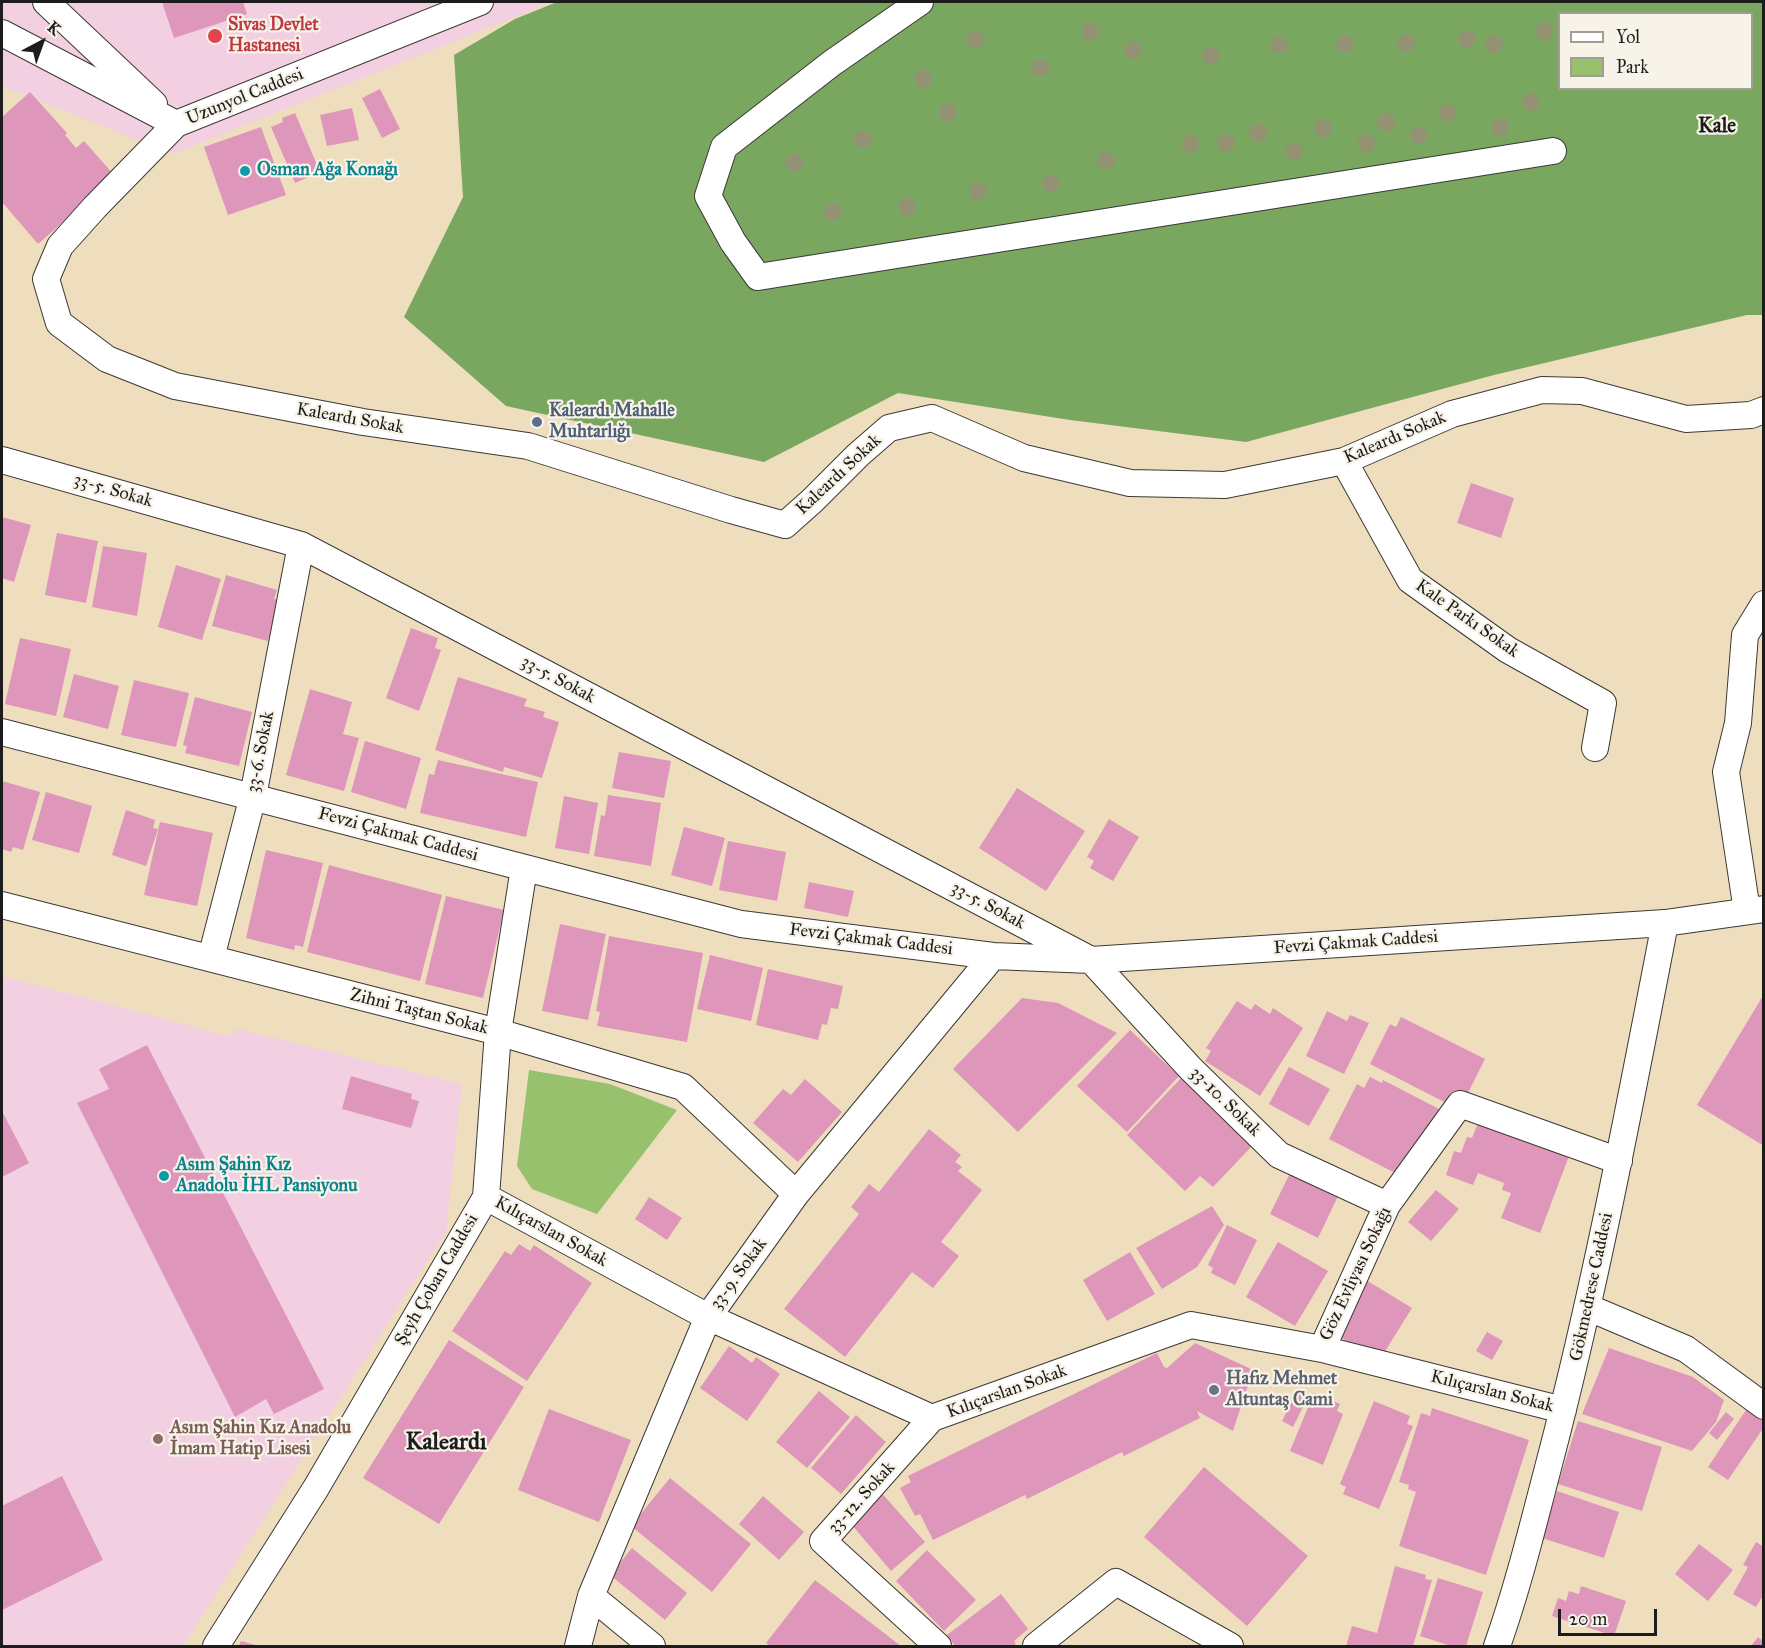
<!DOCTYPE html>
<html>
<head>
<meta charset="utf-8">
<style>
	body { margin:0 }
	#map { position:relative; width:1765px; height:1648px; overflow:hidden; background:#efdebd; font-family:"IM FELL Great Primer",serif }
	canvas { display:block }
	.frame { position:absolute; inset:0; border:3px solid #1c1c1c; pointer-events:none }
	.legend { position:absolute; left:1558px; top:12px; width:195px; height:78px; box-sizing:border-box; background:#f7f3e8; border:2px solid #9f9d96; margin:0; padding:8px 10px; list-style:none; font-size:18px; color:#1c1c1c }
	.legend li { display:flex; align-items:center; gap:12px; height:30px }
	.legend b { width:30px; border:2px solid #9f9d96 }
	.north { position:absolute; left:12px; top:12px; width:60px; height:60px; -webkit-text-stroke:4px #f7f3e8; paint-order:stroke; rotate:41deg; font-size:16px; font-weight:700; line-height:24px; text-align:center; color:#1c1c1c }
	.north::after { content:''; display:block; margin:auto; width:21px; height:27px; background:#1c1c1c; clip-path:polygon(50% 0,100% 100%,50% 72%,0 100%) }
	.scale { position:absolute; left:1558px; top:1609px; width:99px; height:27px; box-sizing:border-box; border:3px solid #1c1c1c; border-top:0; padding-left:8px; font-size:18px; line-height:21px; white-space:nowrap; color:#1c1c1c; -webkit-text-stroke:4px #f7f3e8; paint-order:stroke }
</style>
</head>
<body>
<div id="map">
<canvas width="1765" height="1648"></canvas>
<div class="frame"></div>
<ul class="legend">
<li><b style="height:8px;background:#fff"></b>Yol</li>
<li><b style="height:16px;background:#97c16d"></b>Park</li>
</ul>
<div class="north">K</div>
<div class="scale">20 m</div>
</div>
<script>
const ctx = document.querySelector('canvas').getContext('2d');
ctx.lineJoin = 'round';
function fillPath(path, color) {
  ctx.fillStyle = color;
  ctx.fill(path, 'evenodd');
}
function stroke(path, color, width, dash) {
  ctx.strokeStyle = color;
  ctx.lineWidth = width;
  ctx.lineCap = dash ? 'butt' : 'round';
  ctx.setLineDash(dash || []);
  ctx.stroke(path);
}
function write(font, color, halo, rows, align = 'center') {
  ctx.font = font + ' "IM FELL Great Primer",serif';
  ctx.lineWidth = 4.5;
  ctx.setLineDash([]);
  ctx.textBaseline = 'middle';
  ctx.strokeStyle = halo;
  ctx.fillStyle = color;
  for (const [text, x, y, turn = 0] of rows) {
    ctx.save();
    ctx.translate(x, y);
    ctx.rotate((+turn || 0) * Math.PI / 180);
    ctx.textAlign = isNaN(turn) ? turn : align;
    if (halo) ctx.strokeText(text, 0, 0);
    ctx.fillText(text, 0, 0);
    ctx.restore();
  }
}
const built = new Path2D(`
	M2 2H553L173 154 2 86Z
	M2 976 229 1036 238 1029 462 1084 446 1232 183 1646H2Z`);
const green = new Path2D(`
	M529 1070 610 1084 677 1110 597 1214 532 1189 517 1166Z`);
const forest = new Path2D(`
	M557 2H1763V315H1747L1494 375 1246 442 1070 420 898 393 764 462 506 406 404 317 463 197 454 55 515 19ZM1560 14H1752V88H1560Z`);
const building = new Path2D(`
	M162 2H243L247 14 174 38Z
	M380 89 400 129 382 138 362 98Z
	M30 92 67 133 65 135 76 148 84 141 115 176 38 244 2 202V117Z
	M352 108 359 140 327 146 320 115Z
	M295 113 320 172 295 183 271 127 283 122 282 118Z
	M261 127 286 195 228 215 204 147Z
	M1471 483 1514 498 1501 538 1457 523Z
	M2 517 31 525 14 582 2 578Z
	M57 533 98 541 86 603 45 595Z
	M103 546 147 553 137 616 92 607Z
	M176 565 221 579 202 640 158 627Z
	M226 575 277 590 274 599 279 600 268 641 212 626Z
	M411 628 438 638 435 648 441 650 419 711 386 698Z
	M20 638 71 649 56 716 5 704Z
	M74 674 119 686 108 729 63 717Z
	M458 677 527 699 524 706 545 712 543 717 559 722 542 778 504 767 503 772 435 750Z
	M134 680 189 693 176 747 121 735Z
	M310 689 352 702 343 734 359 738 344 791 286 775Z
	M195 697 252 712 239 766 185 753 187 746 183 745Z
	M365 741 421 758 406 809 351 792Z
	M619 752 671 761 664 798 612 788Z
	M438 760 538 782 526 837 420 813 429 774 434 775Z
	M2 781 40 792 23 850 13 847 11 852 2 849Z
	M1017 788 1085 831 1046 891 979 848Z
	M46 792 92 806 79 853 32 840Z
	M608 795 661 803 651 866 594 856 601 815 605 816Z
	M564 796 598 803 589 854 555 848Z
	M126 810 155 820 153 828 158 829 146 866 112 855Z
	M1109 819 1139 837 1113 881 1090 868 1094 861 1087 857Z
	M160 822 213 833 197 906 144 895Z
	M684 827 725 838 712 886 671 875Z
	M728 841 786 852 777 901 719 890Z
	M266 850 323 863 303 947 295 945 294 950 246 938Z
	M329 865 442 895 420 981 307 952Z
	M809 882 854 891 848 917 804 908Z
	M446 896 504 910 483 998 425 984Z
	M560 924 606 934 588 1020 542 1011Z
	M609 936 703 953 687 1042 597 1026 600 1012 596 1011Z
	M710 955 763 968 751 1021 697 1009Z
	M768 969 843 986 838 1009 831 1008 827 1025 822 1024 818 1040 756 1025Z
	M1764 994V1146L1697 1105Z
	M1022 998 1058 1003 1117 1033 1018 1132 953 1069Z
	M1237 1001 1251 1010 1255 1004 1270 1014 1273 1008 1303 1028 1260 1096 1205 1061 1211 1051 1206 1048Z
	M1327 1011 1347 1021 1350 1015 1369 1023 1344 1074 1306 1056Z
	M1401 1017 1485 1059 1465 1099 1454 1107 1370 1064 1390 1024 1396 1027Z
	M1130 1030 1179 1076 1127 1132 1077 1086Z
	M147 1045 324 1389 274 1414 266 1399 235 1417 77 1103 109 1089 99 1069Z
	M1289 1067 1330 1089 1309 1126 1269 1104Z
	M351 1076 412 1094 411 1099 419 1101 411 1128 342 1109Z
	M1182 1077 1253 1145 1213 1187 1200 1176 1185 1191 1127 1135Z
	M1370 1077 1382 1083 1383 1080 1443 1111 1401 1176 1329 1139 1357 1084 1364 1088Z
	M805 1079 842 1112 798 1162 753 1123 783 1089 791 1095Z
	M2 1111 29 1163 2 1177Z
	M1478 1123 1569 1156 1540 1233 1501 1218 1511 1193 1502 1190 1504 1183 1478 1173 1473 1185 1446 1175 1454 1151 1461 1153 1467 1137 1472 1138Z
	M929 1129 961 1155 955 1162 962 1167 958 1171 982 1190 941 1242 959 1256 933 1288 912 1272 845 1357 784 1309 859 1214 851 1207 869 1184 879 1192Z
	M1292 1169 1340 1192 1318 1238 1270 1214Z
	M1436 1190 1459 1209 1431 1241 1408 1222Z
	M649 1197 682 1218 667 1240 635 1219Z
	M1212 1206 1224 1225 1197 1267 1162 1289 1136 1248Z
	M1227 1225 1257 1240 1235 1285 1211 1273 1213 1268 1208 1265Z
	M1278 1242 1328 1271 1295 1326 1246 1297Z
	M519 1244 530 1251 534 1245 592 1283 527 1381 452 1331 505 1251 511 1255Z
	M1130 1252 1155 1294 1107 1321 1083 1280Z
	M1366 1280 1412 1308 1379 1361 1333 1333Z
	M1487 1332 1503 1341 1492 1360 1476 1351Z
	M449 1340 524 1387 439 1524 363 1478Z
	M1195 1343 1253 1370 1233 1431 1197 1411 1200 1418 1124 1456 1122 1452 1027 1499 1025 1495 933 1540 920 1514 915 1516 900 1488 911 1482 908 1476 1157 1353 1164 1367 1167 1368Z
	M729 1346 752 1363 756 1357 780 1374 747 1421 700 1388Z
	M1609 1348 1693 1377 1724 1400 1716 1422 1692 1451 1582 1414Z
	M1298 1389 1309 1395 1293 1427 1282 1421Z
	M819 1391 850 1417 807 1468 776 1442Z
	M1314 1393 1340 1404 1337 1411 1343 1414 1323 1465 1290 1451Z
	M1374 1401 1410 1416 1407 1424 1413 1426 1379 1509 1343 1494 1346 1487 1340 1484Z
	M1748 1407 1764 1417V1427L1728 1480 1708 1467Z
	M1432 1408 1529 1440 1486 1575 1399 1546 1416 1492 1408 1489 1409 1485 1399 1482 1421 1413 1430 1416Z
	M549 1409 631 1440 599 1522 518 1490Z
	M1726 1412 1734 1419 1717 1440 1709 1433Z
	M856 1415 886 1442 841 1494 811 1468Z
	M1578 1421 1662 1447 1642 1511 1558 1484Z
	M1204 1467 1308 1556 1247 1626 1144 1537Z
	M62 1476 103 1560 2 1610V1506Z
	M670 1478 751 1544 712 1592 631 1526Z
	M879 1490 925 1542 891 1571 846 1518Z
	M1557 1491 1619 1512 1604 1558 1542 1538Z
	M763 1496 804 1532 779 1560 739 1524Z
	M1756 1542 1764 1547V1594L1756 1607 1733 1594 1748 1567 1743 1565Z
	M1699 1544 1733 1570 1708 1601 1675 1574Z
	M632 1548 687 1593 665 1620 610 1575Z
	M927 1550 976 1600 944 1631 896 1581Z
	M1395 1566 1426 1575 1425 1579 1432 1580 1413 1646H1346L1352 1626 1377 1633Z
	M1438 1578 1483 1592 1466 1646H1451L1420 1636Z
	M815 1580 901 1646H770L766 1643Z
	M1581 1586 1626 1601 1614 1636 1552 1616 1558 1598 1566 1601 1569 1591 1579 1594Z
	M1001 1594 1028 1629 1014 1641 1016 1644 1013 1646H955L947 1635Z
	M1758 1637 1764 1642V1646H1751Z
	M241 1641 259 1646H239Z`);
const street = new Path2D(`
	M46 2 154 104
	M480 2 176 124 95 207 60 246 46 279 59 323 107 359 175 386 363 422 528 446 731 510 785 525 813 500 858 455 889 428 932 418 1024 458 1130 483 1225 485 1344 461 1452 414 1542 390 1582 391 1686 419 1751 415 1764 410
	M920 2 832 63 724 147 708 196 733 242 758 277 1553 151
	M2 33 176 124
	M2 460 301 545 1091 960 1190 1068 1279 1155 1387 1205
	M1344 461 1410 580 1508 650 1603 703 1595 748
	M2 732 741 924 993 956 1091 960 1665 923 1764 909
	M2 905 498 1032 683 1087 796 1194
	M1747 911 1726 772 1738 723 1745 635 1764 604
	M211 958 253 796 301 545
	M486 1197 708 1317 932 1418 1191 1325 1322 1349 1563 1410
	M1587 1307 1686 1349 1764 1406
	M1322 1349 1387 1205 1460 1104 1619 1161
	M932 1418 823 1541 938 1646
	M591 1596 652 1646
	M216 1646 316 1488 486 1197 498 1032 524 868
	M578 1646 591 1596 708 1317 796 1194 993 956
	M1036 1646 1116 1582 1230 1646
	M1497 1646C1518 1587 1533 1525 1549 1464 1596 1285 1630 1104 1665 923`);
const trees = [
	[1545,31],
	[1090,32],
	[975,39],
	[1467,39],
	[1406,43],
	[1345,44],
	[1494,44],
	[1279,45],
	[1133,50],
	[1211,56],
	[1040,68],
	[923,79],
	[1531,102],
	[948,112],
	[1447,113],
	[1386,122],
	[1500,127],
	[1323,128],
	[1258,133],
	[1419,135],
	[863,139],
	[1226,143],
	[1366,143],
	[1190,144],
	[1294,151],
	[1106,161],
	[794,163],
	[1051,183],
	[978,191],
	[907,207],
	[833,212]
];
const markers = [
	[215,36,8,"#e0444e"],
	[245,171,6,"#0f9aa8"],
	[537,422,6,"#5c6f8a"],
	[164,1176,6,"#0f9aa8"],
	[1214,1390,6,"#6b7280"],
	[158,1439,6,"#8d6e63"]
];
const healthNames = [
	["Sivas Devlet",228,26],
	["Hastanesi",228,47]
];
const streetNames = [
	["Uzunyol Caddesi",245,97,-22],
	["Kaleardı Sokak",350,419,10],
	["Kaleardı Sokak",1395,438,-23],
	["Kaleardı Sokak",839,475,-43],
	["33-5. Sokak",113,491,16],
	["Kale Parkı Sokak",1467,619,35],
	["33-5. Sokak",558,680,28],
	["33-6. Sokak",261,752,-79],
	["Fevzi Çakmak Caddesi",398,835,15],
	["33-5. Sokak",988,906,28],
	["Fevzi Çakmak Caddesi",871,940,7],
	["Fevzi Çakmak Caddesi",1356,943,-4],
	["Zihni Taştan Sokak",419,1012,14],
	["33-10. Sokak",1225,1102,44],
	["Kılıçarslan Sokak",551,1232,29],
	["33-9. Sokak",739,1274,-54],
	["Göz Evliyası Sokağı",1356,1274,-65],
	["Şeyh Çoban Caddesi",437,1280,-60],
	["Gökmedrese Caddesi",1592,1287,-78],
	["Kılıçarslan Sokak",1007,1392,-20],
	["Kılıçarslan Sokak",1492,1392,14],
	["33-12. Sokak",862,1498,-48]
];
const cultureNames = [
	["Osman Ağa Konağı",257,171],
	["Asım Şahin Kız",176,1166],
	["Anadolu İHL Pansiyonu",176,1187]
];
const serviceNames = [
	["Kaleardı Mahalle",549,412],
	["Muhtarlığı",549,433]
];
const worshipNames = [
	["Hafız Mehmet",1226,1380],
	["Altuntaş Cami",1226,1401]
];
const educationNames = [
	["Asım Şahin Kız Anadolu",170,1429],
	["İmam Hatip Lisesi",170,1450]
];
const quarterNames = [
	["Kale",1717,127]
];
const districtNames = [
	["Kaleardı",446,1443]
];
fillPath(built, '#f2cfe1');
fillPath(green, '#97c16d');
fillPath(forest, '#79a760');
fillPath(building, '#de96ba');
stroke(street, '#3c3934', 28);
stroke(street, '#fff', 26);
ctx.fillStyle = '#939374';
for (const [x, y] of trees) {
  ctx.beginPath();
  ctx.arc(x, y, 9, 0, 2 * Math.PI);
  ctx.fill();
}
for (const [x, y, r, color] of markers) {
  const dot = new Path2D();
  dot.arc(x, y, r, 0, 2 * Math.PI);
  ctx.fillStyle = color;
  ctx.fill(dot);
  stroke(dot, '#f7f3e8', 2);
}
write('bold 18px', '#be3a42', '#f7f3e8', healthNames, 'left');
write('18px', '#1c1c1c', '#f7f3e8', streetNames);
write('bold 18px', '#0d838f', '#f7f3e8', cultureNames, 'left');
write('bold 18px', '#4e5e75', '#f7f3e8', serviceNames, 'left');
write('bold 18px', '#5b616d', '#f7f3e8', worshipNames, 'left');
write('bold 18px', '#785e54', '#f7f3e8', educationNames, 'left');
write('bold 21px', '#1c1c1c', '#f7f3e8', quarterNames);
write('bold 24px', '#1c1c1c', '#f7f3e8', districtNames);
</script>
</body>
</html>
